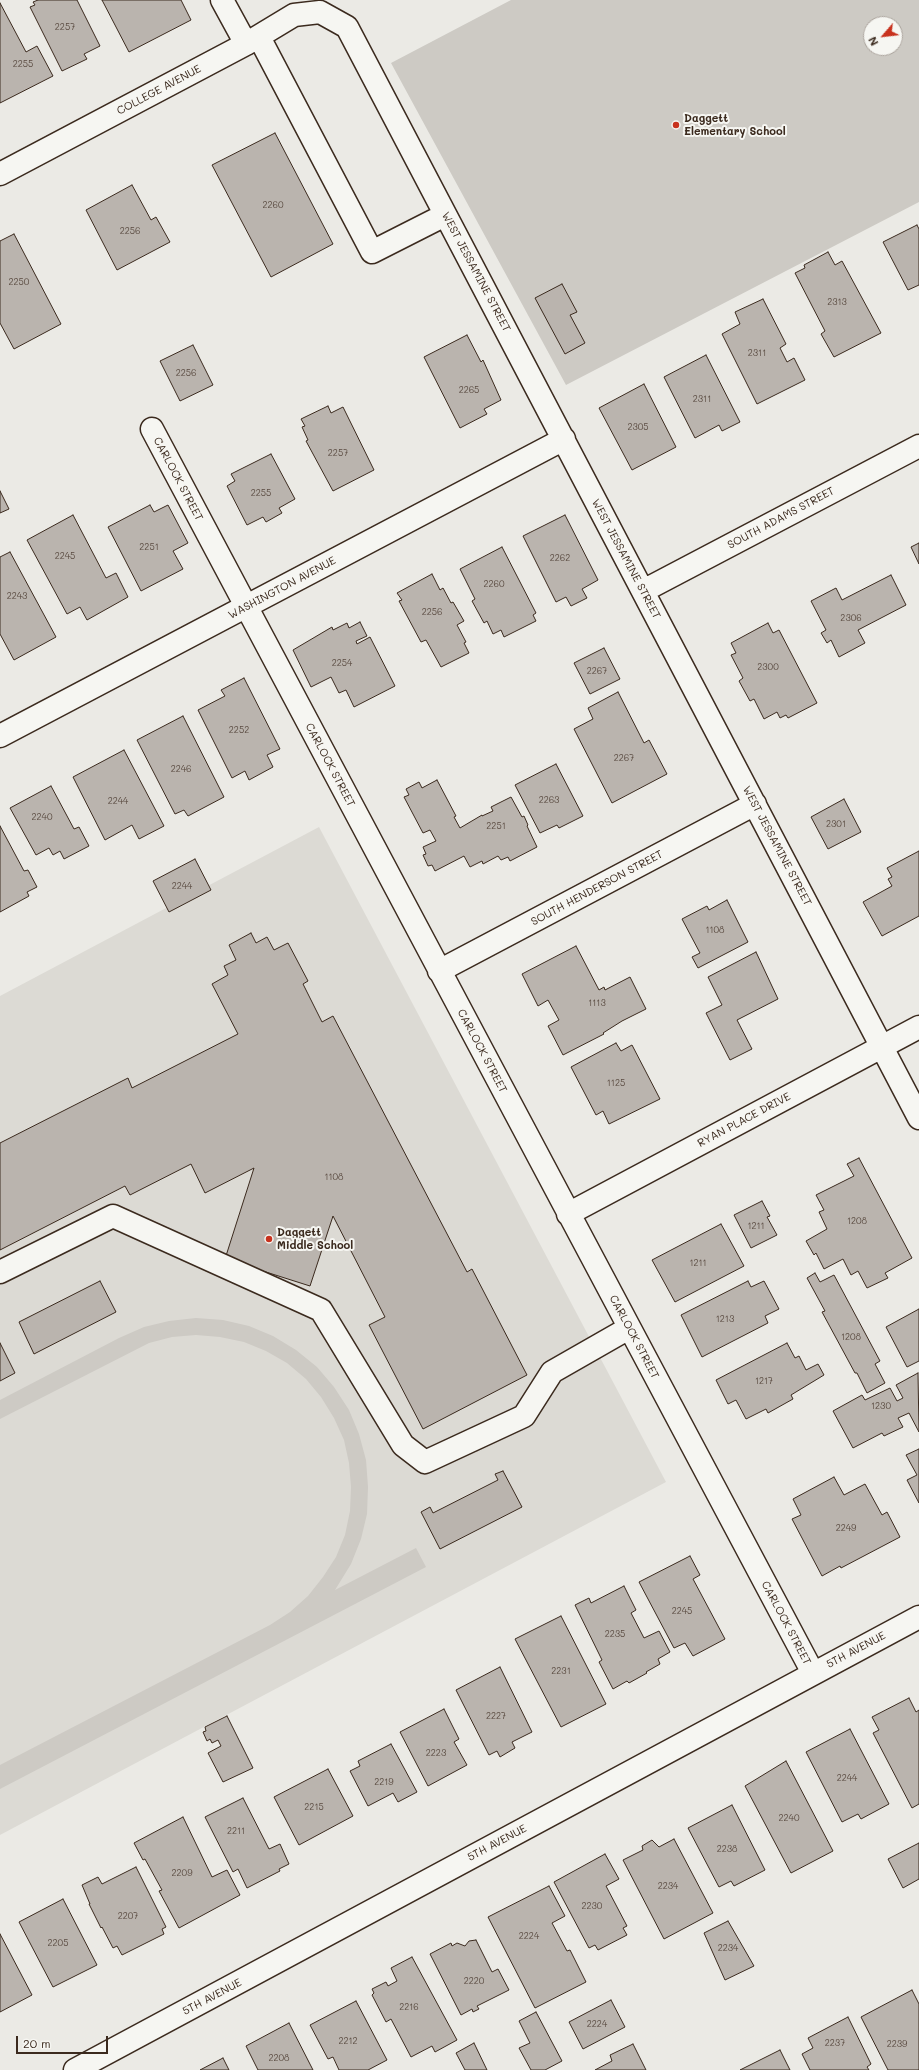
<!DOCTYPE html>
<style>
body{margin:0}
#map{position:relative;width:919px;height:2070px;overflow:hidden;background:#ebeae5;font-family:Mali,sans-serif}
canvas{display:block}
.north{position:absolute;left:863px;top:16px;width:40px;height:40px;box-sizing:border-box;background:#f6f6f2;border:1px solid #aba49d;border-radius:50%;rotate:242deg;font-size:11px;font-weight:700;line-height:16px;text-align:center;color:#3b2a1e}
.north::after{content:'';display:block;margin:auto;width:14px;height:18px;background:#c8321e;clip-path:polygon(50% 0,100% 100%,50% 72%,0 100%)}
.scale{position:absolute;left:16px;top:2036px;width:92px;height:18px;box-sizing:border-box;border:2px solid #3b2a1e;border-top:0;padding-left:5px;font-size:12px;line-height:14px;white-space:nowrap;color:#3b2a1e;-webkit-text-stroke:3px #f6f6f2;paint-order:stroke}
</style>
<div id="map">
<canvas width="919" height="2070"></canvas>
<div class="north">N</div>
<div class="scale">20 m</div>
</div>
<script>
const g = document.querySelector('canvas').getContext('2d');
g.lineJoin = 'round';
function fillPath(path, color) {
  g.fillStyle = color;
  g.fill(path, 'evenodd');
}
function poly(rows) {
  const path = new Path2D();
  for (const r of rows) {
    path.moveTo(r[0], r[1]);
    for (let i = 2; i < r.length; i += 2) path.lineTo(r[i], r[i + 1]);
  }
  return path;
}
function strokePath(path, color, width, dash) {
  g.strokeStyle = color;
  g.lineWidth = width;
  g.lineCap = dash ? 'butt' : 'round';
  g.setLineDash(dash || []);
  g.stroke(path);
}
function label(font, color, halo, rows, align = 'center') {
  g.font = font + ' Mali,sans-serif';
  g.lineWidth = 4;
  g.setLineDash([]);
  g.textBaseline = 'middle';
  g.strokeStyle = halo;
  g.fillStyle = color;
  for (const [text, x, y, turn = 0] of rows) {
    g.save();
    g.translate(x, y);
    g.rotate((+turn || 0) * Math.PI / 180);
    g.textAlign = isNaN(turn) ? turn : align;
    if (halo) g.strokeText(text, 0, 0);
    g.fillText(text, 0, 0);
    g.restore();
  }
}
const built = poly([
 [319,827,666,1482,0,1835,0,996]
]);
const green = poly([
 [511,0,919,0,919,202,566,385,391,63],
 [871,24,895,24,895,48,871,48],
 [196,1318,223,1320,249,1326,273,1336,296,1350,317,1367,334,1387,349,1410,359,1434,366,1460,368,1487,367,1514,361,1539,351,1564,335,1590,416,1548,426,1567,0,1789,0,1765,270,1625,290,1612,308,1596,323,1577,336,1557,345,1535,350,1511,351,1487,349,1463,344,1440,334,1418,321,1397,306,1379,287,1363,266,1351,244,1342,220,1337,196,1335,172,1337,149,1343,0,1419,0,1400,119,1338,144,1327,169,1321]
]);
const building = poly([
 [38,0,77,0,100,46,84,54,87,59,62,71,30,7,35,5,33,2,38,0],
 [102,0,181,0,191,20,129,52,102,0],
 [0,3,26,52,37,46,53,76,0,103,0,3],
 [275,133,333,244,271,277,212,165,275,133],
 [132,185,151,220,156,217,170,242,117,270,86,210,132,185],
 [917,225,919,229,919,285,908,290,883,242,917,225],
 [14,234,61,324,14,349,0,323,0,241,14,234],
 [828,252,835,265,842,261,881,333,834,357,821,334,825,331,795,273,805,268,804,265,828,252],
 [562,284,577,312,570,315,585,343,565,354,535,298,562,284],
 [763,299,786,344,780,348,787,362,794,358,805,380,757,404,722,334,740,324,735,312,763,299],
 [467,335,481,362,483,360,501,400,484,409,487,414,460,428,424,357,467,335],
 [193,345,213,385,180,401,160,361,193,345],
 [706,355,740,422,722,431,719,425,695,438,664,377,706,355],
 [644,384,676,447,632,470,599,408,644,384],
 [328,406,331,413,343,407,374,470,333,491,306,441,308,440,302,427,305,426,301,419,328,406],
 [271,454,295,499,279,508,282,513,266,522,263,517,247,525,227,486,235,481,231,474,271,454],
 [0,491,9,509,0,513,0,491],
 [150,505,154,512,168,505,188,543,173,551,183,569,141,591,108,527,150,505],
 [73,515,106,578,116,573,128,597,87,620,80,607,67,614,27,540,73,515],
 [565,515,598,580,582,589,587,598,571,606,566,597,556,602,523,536,565,515],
 [919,543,919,564,911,547,919,543],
 [502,547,536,613,533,615,536,621,504,637,501,630,493,634,487,621,484,623,472,601,475,599,460,569,502,547],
 [10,552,56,637,14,660,0,634,0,557,10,552],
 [432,574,440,590,443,588,451,603,453,602,464,621,457,625,466,642,464,643,469,653,441,667,426,640,421,642,399,601,402,600,397,593,432,574],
 [891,575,906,605,858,630,865,643,839,657,831,640,827,643,821,633,826,630,811,601,836,588,842,600,891,575],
 [360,622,367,636,356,641,357,644,370,637,395,686,354,707,346,690,339,693,331,677,311,687,293,650,332,627,333,630,347,623,349,628,360,622],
 [768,623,773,633,779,630,817,703,788,718,786,715,780,718,777,712,764,719,754,699,750,701,739,681,743,678,731,655,736,653,731,643,768,623],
 [604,648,620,679,590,694,574,663,604,648],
 [244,678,280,749,267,755,273,767,249,780,245,771,232,778,198,710,225,696,221,690,244,678],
 [618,692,644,743,649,740,667,774,612,803,574,729,593,719,588,708,618,692],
 [183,716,224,797,188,816,184,810,175,814,137,740,183,716],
 [124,750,164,826,139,839,132,825,105,840,73,777,124,750],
 [556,764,583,816,559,828,557,825,540,833,515,785,556,764],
 [437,780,456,816,454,817,460,828,482,815,482,816,493,811,491,807,511,797,522,817,524,816,528,825,527,826,537,847,510,861,508,857,501,860,498,856,483,864,482,861,470,867,464,856,435,871,432,865,428,866,423,855,426,854,423,847,436,841,430,830,423,833,404,797,409,795,406,789,419,782,422,788,437,780],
 [51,786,74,829,79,827,89,846,64,859,60,851,53,855,49,848,36,855,10,808,51,786],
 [844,799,861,832,828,849,811,817,844,799],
 [0,826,24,871,28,870,37,887,27,892,29,896,0,912,0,826],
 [919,851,919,916,882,936,863,902,892,886,888,879,892,877,887,868,919,851],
 [195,859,211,890,169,912,153,881,195,859],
 [727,900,748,942,698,968,692,957,700,953,682,919,707,906,709,910,727,900],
 [251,933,256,943,267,937,274,950,288,943,308,981,303,984,322,1022,333,1016,467,1272,472,1269,527,1375,423,1429,369,1325,385,1317,333,1216,310,1286,225,1259,254,1168,205,1193,191,1164,130,1195,125,1186,0,1250,0,1143,128,1078,132,1088,238,1034,212,984,228,975,224,966,236,960,229,945,251,933],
 [576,946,599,990,604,987,605,990,630,977,646,1009,622,1021,603,1033,604,1034,563,1055,548,1026,559,1020,548,1000,538,1006,522,974,576,946],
 [756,952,778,999,737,1020,752,1049,730,1060,706,1013,722,1005,708,977,756,952],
 [616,1043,621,1051,632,1045,660,1099,609,1124,603,1111,596,1115,571,1067,616,1043],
 [859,1158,912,1258,885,1273,888,1278,867,1288,858,1271,851,1275,843,1259,824,1269,816,1253,814,1255,806,1241,827,1229,819,1212,824,1210,816,1195,854,1176,847,1164,859,1158],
 [762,1201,770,1216,767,1217,777,1235,751,1248,734,1215,762,1201],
 [721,1224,744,1266,675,1302,652,1260,721,1224],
 [815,1273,820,1282,834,1275,880,1361,875,1364,885,1383,867,1393,857,1373,855,1373,822,1312,825,1311,807,1278,815,1273],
 [100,1281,116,1312,34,1354,19,1322,100,1281],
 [748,1281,751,1287,764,1281,779,1309,765,1316,768,1323,702,1357,681,1315,748,1281],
 [919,1309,919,1361,907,1367,886,1327,919,1309],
 [0,1343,15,1373,0,1381,0,1343],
 [787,1343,795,1358,799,1356,806,1370,818,1364,824,1375,791,1395,793,1399,768,1413,766,1409,746,1419,736,1400,728,1404,716,1380,787,1343],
 [918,1373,919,1432,909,1413,898,1418,903,1427,884,1436,882,1433,853,1448,833,1411,862,1395,865,1400,890,1388,897,1401,903,1398,896,1385,918,1373],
 [919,1449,919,1503,907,1480,917,1475,906,1455,919,1449],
 [503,1471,522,1507,440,1549,421,1512,430,1507,433,1513,498,1480,495,1474,503,1471],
 [834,1477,844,1495,865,1484,882,1515,887,1512,900,1537,841,1568,840,1566,822,1576,792,1519,801,1515,793,1499,834,1477],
 [690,1556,700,1575,693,1579,725,1639,693,1656,685,1643,674,1648,639,1582,690,1556],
 [624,1586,636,1610,631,1613,644,1638,659,1631,670,1652,658,1659,660,1664,646,1672,647,1673,629,1683,627,1681,613,1689,599,1662,602,1660,575,1605,589,1598,591,1603,624,1586],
 [561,1616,606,1704,561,1727,515,1639,561,1616],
 [500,1667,532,1732,512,1742,515,1748,500,1757,497,1751,489,1755,456,1690,500,1667],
 [909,1698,916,1712,919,1710,919,1804,912,1808,873,1733,879,1730,872,1717,909,1698],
 [444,1709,459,1739,454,1742,467,1765,428,1786,400,1732,444,1709],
 [227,1716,253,1768,223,1782,208,1753,221,1746,218,1740,212,1743,210,1739,207,1741,203,1732,206,1731,205,1727,227,1716],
 [850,1729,889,1804,861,1819,858,1814,842,1822,806,1752,850,1729],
 [391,1744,417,1792,398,1802,393,1793,368,1806,350,1771,360,1766,358,1761,391,1744],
 [786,1761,833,1851,791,1873,745,1786,786,1761],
 [328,1769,353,1816,299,1845,274,1797,328,1769],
 [243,1798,269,1849,280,1844,289,1864,279,1869,280,1871,247,1888,238,1869,233,1872,205,1817,243,1798],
 [732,1805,765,1870,734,1886,731,1881,719,1887,688,1828,732,1805],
 [183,1817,212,1877,227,1870,240,1895,179,1928,159,1891,162,1890,145,1859,143,1860,134,1843,183,1817],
 [674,1839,713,1913,664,1939,623,1860,643,1850,642,1846,652,1840,659,1847,674,1839],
 [919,1843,919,1879,903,1888,888,1859,919,1843],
 [605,1854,619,1879,606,1886,627,1926,623,1928,627,1935,598,1950,595,1945,589,1948,554,1882,605,1854],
 [136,1867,166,1927,162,1929,164,1934,122,1955,117,1946,113,1948,102,1927,101,1928,89,1904,90,1904,82,1885,98,1877,102,1884,136,1867],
 [549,1886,565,1916,552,1923,567,1951,570,1950,586,1982,535,2008,488,1917,549,1886],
 [63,1899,97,1965,53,1987,19,1922,63,1899],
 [728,1921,754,1966,725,1980,704,1933,728,1921],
 [0,1934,32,1995,0,2012,0,1934],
 [476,1940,492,1972,498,1969,509,1990,477,2006,479,2009,473,2012,472,2009,461,2015,430,1954,451,1943,452,1946,457,1943,465,1946,469,1941,476,1940],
 [412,1957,457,2040,435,2052,432,2046,411,2057,391,2019,386,2022,372,1995,374,1993,372,1989,386,1982,388,1986,397,1981,391,1968,412,1957],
 [912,1990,919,2004,919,2070,888,2070,861,2017,912,1990],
 [611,2000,625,2027,583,2049,569,2022,611,2000],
 [356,2001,387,2060,368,2070,339,2070,333,2057,328,2059,310,2025,356,2001],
 [536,2012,562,2061,545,2070,531,2070,519,2048,530,2043,519,2021,536,2012],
 [848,2017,871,2064,867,2067,869,2070,810,2070,802,2054,813,2048,808,2038,848,2017],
 [289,2023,313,2070,258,2070,246,2046,289,2023],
 [474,2043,487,2070,465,2070,456,2053,474,2043],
 [633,2044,646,2070,595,2070,612,2061,610,2055,633,2044],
 [780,2050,790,2070,740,2070,780,2050],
 [223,2058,229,2070,200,2070,223,2058]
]);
const minor = poly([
 [222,0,246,44],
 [259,37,372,252,445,215],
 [0,174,246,44,294,15,320,12,347,27,919,1118],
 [152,429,813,1673],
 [643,591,919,446],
 [0,736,564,439],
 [439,971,755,804],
 [568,1214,919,1027],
 [0,1272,113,1216,321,1310,403,1445,425,1462,524,1416,552,1372,629,1328],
 [75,2070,919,1617]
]);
const markers = [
 [676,125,4,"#c8321e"],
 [269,1239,4,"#c8321e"]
];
const numberNames = [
 ["2257",65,27],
 ["2255",23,64],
 ["2260",273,205],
 ["2256",130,231],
 ["2250",19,282],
 ["2313",837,302],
 ["2311",757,353],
 ["2256",186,373],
 ["2265",469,390],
 ["2311",702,399],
 ["2305",638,427],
 ["2257",338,453],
 ["2255",261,493],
 ["2251",149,547],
 ["2245",65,556],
 ["2262",560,558],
 ["2260",494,584],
 ["2243",17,596],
 ["2256",432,612],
 ["2306",851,618],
 ["2254",342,663],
 ["2300",768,667],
 ["2267",597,671],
 ["2252",239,730],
 ["2267",624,758],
 ["2246",181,769],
 ["2263",549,800],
 ["2244",118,801],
 ["2240",42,817],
 ["2301",836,824],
 ["2251",496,826],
 ["2244",182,886],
 ["1108",715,930],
 ["1113",597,1003],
 ["1125",616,1083],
 ["1108",334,1177],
 ["1208",857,1221],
 ["1211",756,1226],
 ["1211",698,1263],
 ["1213",725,1319],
 ["1208",851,1337],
 ["1217",764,1381],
 ["1230",881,1406],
 ["2249",846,1528],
 ["2245",682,1611],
 ["2235",615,1634],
 ["2231",561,1671],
 ["2227",496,1716],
 ["2223",436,1753],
 ["2244",847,1778],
 ["2219",384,1782],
 ["2215",314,1807],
 ["2240",789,1818],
 ["2211",236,1831],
 ["2238",727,1849],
 ["2209",182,1873],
 ["2234",668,1886],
 ["2230",592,1906],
 ["2207",128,1916],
 ["2224",529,1936],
 ["2205",58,1943],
 ["2234",728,1948],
 ["2220",474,1981],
 ["2216",409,2007],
 ["2224",597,2024],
 ["2212",348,2041],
 ["2237",835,2043],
 ["2239",897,2044],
 ["2208",279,2058]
];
const streetNames = [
 ["COLLEGE AVENUE",159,90,-28],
 ["WEST JESSAMINE STREET",476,272,62],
 ["CARLOCK STREET",178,479,62],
 ["SOUTH ADAMS STREET",781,518,-28],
 ["WEST JESSAMINE STREET",626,559,62],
 ["WASHINGTON AVENUE",282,588,-28],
 ["CARLOCK STREET",330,765,62],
 ["WEST JESSAMINE STREET",777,846,62],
 ["SOUTH HENDERSON STREET",597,888,-28],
 ["CARLOCK STREET",482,1051,62],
 ["RYAN PLACE DRIVE",744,1120,-28],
 ["CARLOCK STREET",634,1337,62],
 ["CARLOCK STREET",786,1623,62],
 ["5TH AVENUE",856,1650,-28],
 ["5TH AVENUE",497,1843,-28],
 ["5TH AVENUE",212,1997,-28]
];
const poiNames = [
 ["Daggett",684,119],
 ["Elementary School",684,132],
 ["Daggett",277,1233],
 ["Middle School",277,1246]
];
fillPath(built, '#dcdad4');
fillPath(green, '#cdcac4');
fillPath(building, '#bab4ae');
strokePath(building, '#3b2a1e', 1);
strokePath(minor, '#3b2a1e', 25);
strokePath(minor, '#f6f6f2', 22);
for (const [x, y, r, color] of markers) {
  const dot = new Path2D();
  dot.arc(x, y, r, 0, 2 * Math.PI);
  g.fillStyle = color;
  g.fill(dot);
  strokePath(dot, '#f6f6f2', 1.5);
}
label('9px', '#5b4c42', null, numberNames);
label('11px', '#3b2a1e', '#f6f6f2', streetNames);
label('bold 11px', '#3b2a1e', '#f6f6f2', poiNames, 'left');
</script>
